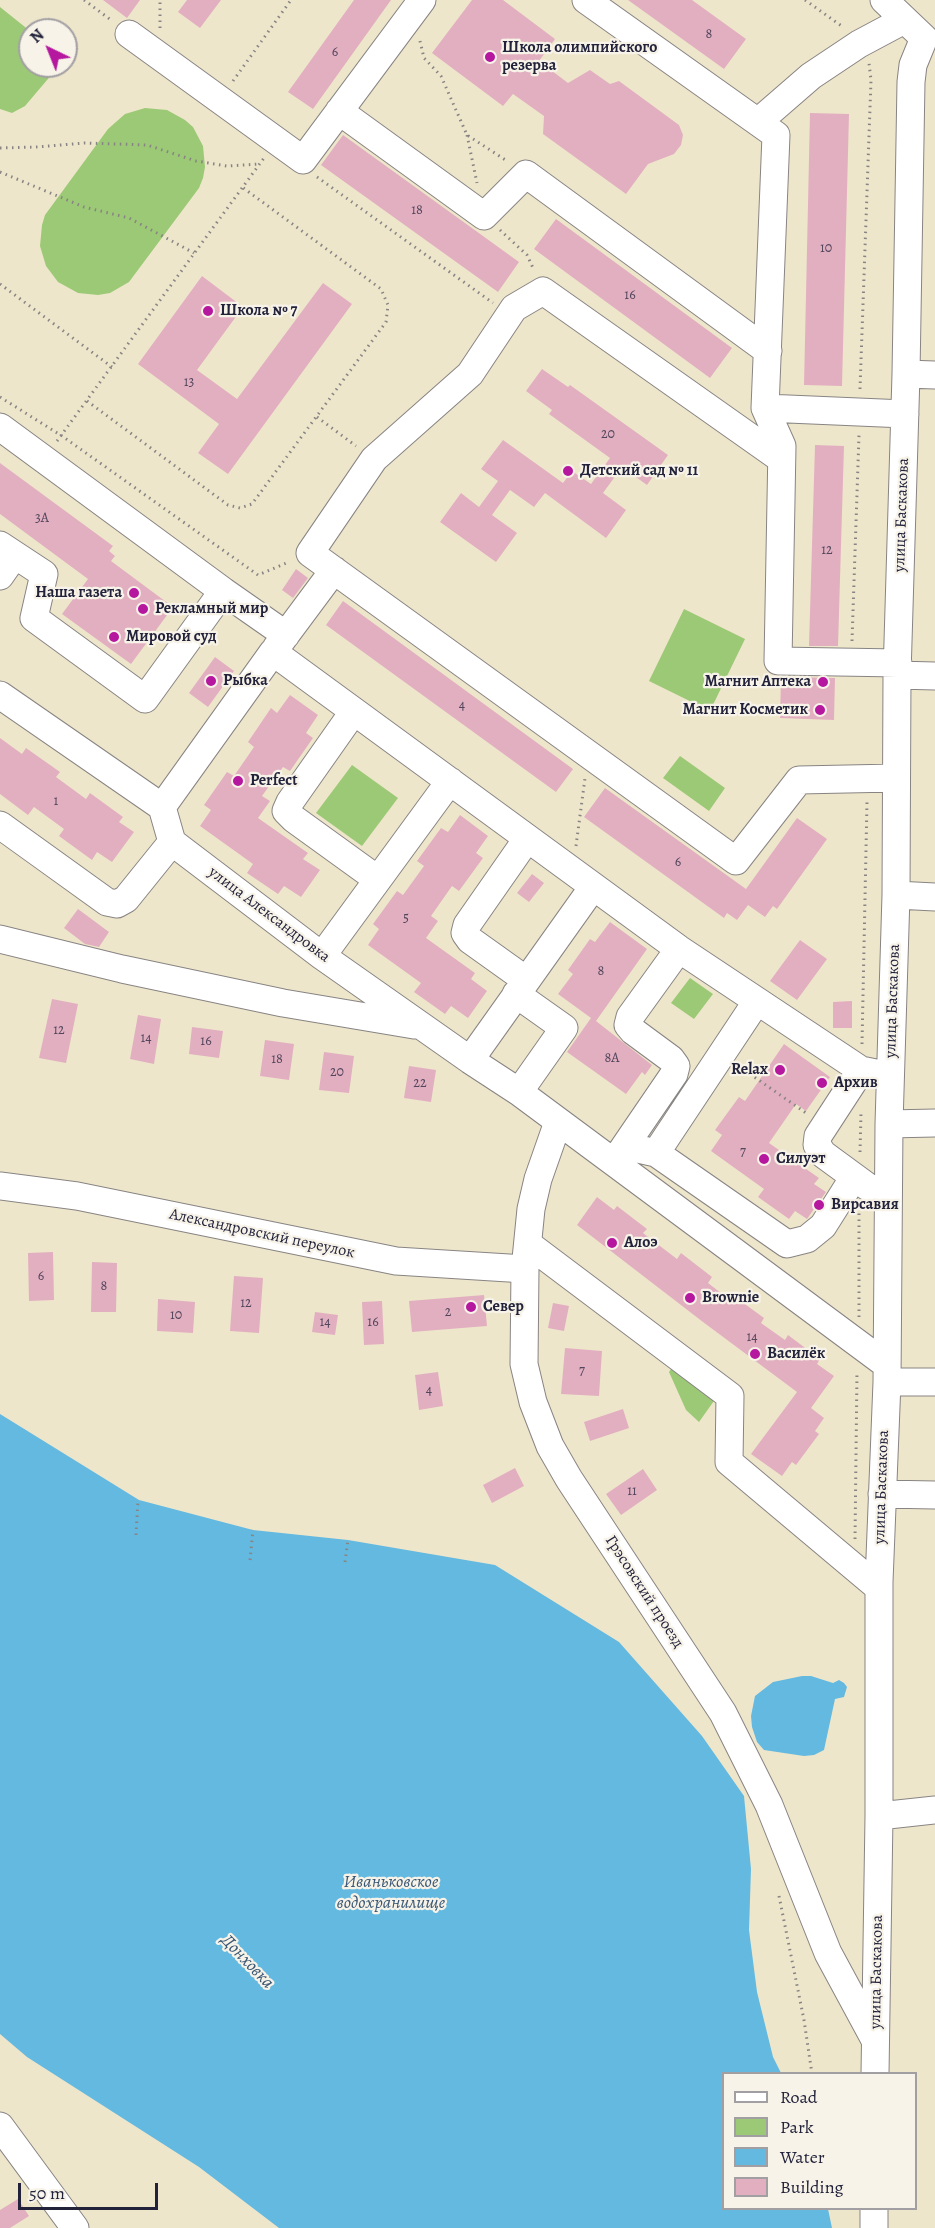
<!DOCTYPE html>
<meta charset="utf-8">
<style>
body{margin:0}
#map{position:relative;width:935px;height:2228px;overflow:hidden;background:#eee6cb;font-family:Alegreya,serif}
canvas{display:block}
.legend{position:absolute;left:722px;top:2072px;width:195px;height:138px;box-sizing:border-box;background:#f7f3e8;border:2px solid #a29fa3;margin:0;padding:8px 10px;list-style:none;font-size:18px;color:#22223b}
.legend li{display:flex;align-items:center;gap:12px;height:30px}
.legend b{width:30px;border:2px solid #a29fa3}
.north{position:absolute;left:18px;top:18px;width:60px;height:60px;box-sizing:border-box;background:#f7f3e8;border:2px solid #a29fa3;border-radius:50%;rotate:317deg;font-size:16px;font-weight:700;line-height:24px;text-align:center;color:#22223b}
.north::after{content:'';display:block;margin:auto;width:21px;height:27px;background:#b5179e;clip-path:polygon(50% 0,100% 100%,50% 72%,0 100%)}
.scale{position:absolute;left:18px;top:2183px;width:140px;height:27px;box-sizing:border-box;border:3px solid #22223b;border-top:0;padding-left:8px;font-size:18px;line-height:21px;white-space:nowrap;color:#22223b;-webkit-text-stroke:4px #f7f3e8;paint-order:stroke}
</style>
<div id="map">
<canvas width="935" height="2228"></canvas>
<ul class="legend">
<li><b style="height:8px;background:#fff"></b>Road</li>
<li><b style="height:16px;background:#9cc976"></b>Park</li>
<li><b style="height:16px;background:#64b9e0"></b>Water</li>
<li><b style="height:16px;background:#e2afc0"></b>Building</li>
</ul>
<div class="north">N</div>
<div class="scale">50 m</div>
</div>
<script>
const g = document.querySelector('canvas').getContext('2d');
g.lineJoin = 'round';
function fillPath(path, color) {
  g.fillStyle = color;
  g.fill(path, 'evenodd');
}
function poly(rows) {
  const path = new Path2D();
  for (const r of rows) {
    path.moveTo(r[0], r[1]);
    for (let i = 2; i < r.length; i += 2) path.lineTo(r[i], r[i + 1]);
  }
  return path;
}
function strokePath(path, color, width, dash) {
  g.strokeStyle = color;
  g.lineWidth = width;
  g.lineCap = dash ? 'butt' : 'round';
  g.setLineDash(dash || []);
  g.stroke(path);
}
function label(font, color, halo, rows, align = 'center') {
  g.font = font + ' Alegreya,serif';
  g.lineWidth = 4.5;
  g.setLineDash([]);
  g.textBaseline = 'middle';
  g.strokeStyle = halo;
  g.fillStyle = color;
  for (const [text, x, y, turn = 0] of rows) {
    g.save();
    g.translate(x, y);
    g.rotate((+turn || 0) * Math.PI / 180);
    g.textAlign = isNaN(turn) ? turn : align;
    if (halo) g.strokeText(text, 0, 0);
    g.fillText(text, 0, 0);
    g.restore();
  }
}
const green = poly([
 [0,7,30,31,30,66,56,66,53,73,25,106,12,113,0,109],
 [145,108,167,110,185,120,193,127,203,146,205,167,203,178,199,188,129,282,110,293,98,295,78,293,58,282,46,266,40,246,42,225,45,215,108,129,125,114],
 [684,609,745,639,710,711,649,681],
 [680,756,725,788,709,811,663,778],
 [352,765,398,798,362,846,316,813],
 [690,978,713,994,694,1019,671,1003],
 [678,1359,721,1391,699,1422,686,1410,669,1372]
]);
const water = poly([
 [0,1414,139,1500,253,1530,348,1540,495,1565,619,1642,702,1736,744,1796,751,1869,749,1930,757,1992,773,2057,781,2073,724,2074,724,2208,828,2209,832,2228,279,2228,199,2167,27,2057,0,2034],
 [802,1676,811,1676,833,1683,839,1680,844,1683,847,1687,844,1697,835,1699,824,1750,814,1755,804,1756,764,1750,757,1742,752,1727,751,1716,755,1696,773,1682]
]);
const building = poly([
 [103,0,140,0,127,18],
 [187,0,221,0,200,28,178,12],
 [354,0,391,0,313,109,288,92],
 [472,0,503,0,555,39,539,61,568,83,590,70,610,84,619,81,679,125,683,135,681,145,674,154,648,164,626,194,543,134,544,116,513,94,503,106,432,53],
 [628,0,692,0,746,39,724,69],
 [810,113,849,114,842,386,804,385],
 [343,135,519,262,498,292,321,165],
 [556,219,732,348,710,378,534,249],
 [202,276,243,307,197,370,237,399,323,283,352,304,228,474,198,453,219,424,138,364],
 [542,369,568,387,570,385,668,455,647,485,622,467,603,493,626,510,606,538,545,493,534,507,510,490,492,515,517,533,496,562,440,522,461,493,479,507,498,481,481,469,503,440,563,483,572,471,591,484,610,458,549,414,552,410,526,391],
 [815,445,844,446,838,646,809,646],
 [0,463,113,546,109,551,115,556,111,561,173,607,131,664,62,614,88,579,0,514],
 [296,569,308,578,293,598,282,590],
 [343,601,573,769,556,792,326,625],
 [215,657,234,671,208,707,189,693],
 [781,677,835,678,834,720,780,718],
 [290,695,318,715,306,733,313,738,290,771,283,767,262,796,270,801,258,818,308,853,303,859,320,870,301,897,284,886,278,894,247,873,253,864,200,826,211,810,204,805,227,772,234,776,254,747,248,742,271,708,277,713],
 [0,738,22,754,26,748,60,772,56,777,86,799,90,793,123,817,119,822,134,832,112,862,97,852,92,860,59,836,64,829,34,807,28,815,0,794],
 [605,788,746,889,797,818,827,839,777,909,773,906,765,917,748,905,737,920,727,913,724,918,584,817],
 [460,815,488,836,476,853,483,858,459,891,452,886,431,916,438,921,426,938,475,973,471,979,487,991,468,1018,451,1006,445,1014,414,992,421,983,368,945,379,929,373,924,397,891,403,895,424,866,417,861,441,828,448,832],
 [532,874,544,883,529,902,517,893],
 [78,909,109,932,99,947,85,944,64,928],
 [610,922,647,949,596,1021,652,1065,645,1075,642,1072,626,1094,567,1052,591,1018,558,994,573,974,568,970,590,939,595,942],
 [800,940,827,959,797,1000,770,981],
 [52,999,78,1004,66,1063,39,1058],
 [852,1001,852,1028,833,1028,833,1002],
 [138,1015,161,1019,154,1064,130,1059],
 [192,1027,223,1031,219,1058,189,1054],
 [265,1040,294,1044,289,1080,260,1076],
 [784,1044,830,1077,806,1111,796,1104,769,1143,819,1178,814,1184,826,1192,807,1219,795,1211,789,1219,758,1197,764,1189,711,1151,722,1135,715,1130,739,1097,745,1101],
 [324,1052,354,1056,349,1093,319,1090],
 [409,1066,436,1070,431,1102,404,1098],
 [597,1197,614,1210,617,1206,647,1229,643,1233,677,1259,681,1253,712,1277,708,1283,735,1304,738,1299,764,1318,761,1323,785,1340,788,1335,820,1359,817,1364,834,1376,811,1408,824,1418,815,1431,819,1434,796,1465,792,1462,782,1476,751,1454,797,1392,703,1322,577,1225],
 [53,1252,54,1300,29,1301,28,1253],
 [92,1262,117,1263,116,1312,91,1312],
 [234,1276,263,1278,259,1333,230,1331],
 [484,1295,487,1326,412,1332,409,1301],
 [158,1299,195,1302,193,1333,157,1331],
 [382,1301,384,1344,364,1345,362,1302],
 [553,1303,569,1306,564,1331,548,1328],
 [315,1312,338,1315,335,1335,312,1332],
 [565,1348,602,1351,599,1396,561,1394],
 [438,1372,443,1406,419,1410,415,1375],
 [623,1409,629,1428,590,1441,584,1422],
 [515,1468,524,1486,492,1503,483,1485],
 [643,1469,657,1490,621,1515,606,1494],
 [18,2199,29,2216,10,2228,0,2228,0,2210]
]);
const path = poly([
 [84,0,111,20],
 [805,0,843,27],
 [160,28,160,0],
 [420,41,424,58,441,76,467,135,507,161],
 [233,81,291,0],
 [467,135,477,183],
 [0,148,36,147,85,143,147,145,196,161,227,166,259,164],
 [0,172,84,207,129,218,194,253],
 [317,177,493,303],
 [500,230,527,255,534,270],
 [0,284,112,367],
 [860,389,871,80,869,63],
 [0,397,62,436,258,575,289,562],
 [87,401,228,505,240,508,252,504,386,322,388,305,381,289,242,187],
 [317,417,356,446],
 [57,441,264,158],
 [852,641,859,435],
 [576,846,585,778],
 [862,1044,867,801],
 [740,1067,806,1113],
 [860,1152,861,1113],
 [859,1317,859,1212],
 [136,1535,138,1500],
 [855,1539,857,1371],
 [250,1560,253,1530],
 [345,1562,348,1540],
 [779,1896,804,2020,812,2074]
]);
const minor = poly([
 [586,0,776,135,765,408,782,446,778,661,898,663],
 [129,34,303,160,422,0],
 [339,111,484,216,526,174,768,351],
 [758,122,811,76,859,44,904,20],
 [906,374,935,375],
 [765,408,905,414],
 [0,427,223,591],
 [781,459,543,291,514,308,470,374,374,459,310,553,736,861,799,780,895,778],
 [0,545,44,574,34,618,145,699,223,591,286,635],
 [0,576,14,556],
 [276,648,334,570],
 [897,675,935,676],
 [0,695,162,807,172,842,322,956,470,1060,519,1092,887,1365],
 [354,711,290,802,286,811,294,819,377,879],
 [162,807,273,652,679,949,861,1070,890,1076],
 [0,825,107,902,117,904,126,899,172,842],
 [896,895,935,897],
 [0,939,122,969,283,1003,414,1025],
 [322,956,450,781],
 [526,980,470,940,465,933,467,925,527,839],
 [516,994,564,1028,519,1092],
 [470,1060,593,887],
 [861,1070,818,1136,817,1145,823,1154,868,1187],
 [558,1122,538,1179,531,1209,525,1269,524,1364,533,1402,550,1446,569,1479,723,1713,769,1805,828,1953,875,2040],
 [889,1124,935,1123],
 [625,1146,656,1153,787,1244,807,1239,823,1226,854,1177],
 [656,1153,757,1001],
 [616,1159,674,1074,676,1066,671,1059,633,1031,628,1025,630,1017,679,949],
 [0,1186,77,1196,396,1261,525,1269],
 [528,1244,730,1396,729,1462,879,1588],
 [887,1382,935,1382],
 [882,1494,935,1495],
 [879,1816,935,1810],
 [875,2074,879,1816,879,1582,887,1382,889,1124,896,895,897,675,906,374,911,82,913,65,924,38,884,0],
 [0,2126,75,2228],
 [874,2228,874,2208]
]);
const markers = [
 [490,57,6,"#b5179e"],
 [208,311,6,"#b5179e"],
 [568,471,6,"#b5179e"],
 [134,593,6,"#b5179e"],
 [143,609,6,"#b5179e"],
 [114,637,6,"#b5179e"],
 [211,681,6,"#b5179e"],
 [823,682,6,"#b5179e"],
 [820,710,6,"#b5179e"],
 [238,781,6,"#b5179e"],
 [780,1070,6,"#b5179e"],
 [822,1083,6,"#b5179e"],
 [764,1159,6,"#b5179e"],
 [819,1205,6,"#b5179e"],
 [612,1243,6,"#b5179e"],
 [690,1298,6,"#b5179e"],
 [471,1307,6,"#b5179e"],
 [755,1354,6,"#b5179e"]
];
const numberNames = [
 ["8",709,35],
 ["6",335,53],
 ["18",417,211],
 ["10",826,249],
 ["16",630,296],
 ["13",189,383],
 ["20",608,435],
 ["3А",42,519],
 ["12",827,551],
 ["4",462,706],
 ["1",56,802],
 ["6",678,863],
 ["5",406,919],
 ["8",601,972],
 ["12",59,1031],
 ["14",146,1039],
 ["16",206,1042],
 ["8А",612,1059],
 ["18",277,1060],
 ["20",337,1073],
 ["22",420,1084],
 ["7",743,1153],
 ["6",41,1277],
 ["8",104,1287],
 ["12",246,1304],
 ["2",448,1313],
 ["10",176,1316],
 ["14",325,1323],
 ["16",373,1323],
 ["14",752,1338],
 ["7",582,1372],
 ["4",429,1391],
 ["11",632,1492]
];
const poiNames = [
 ["Школа олимпийского",502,48],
 ["резерва",502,66],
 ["Школа № 7",220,311],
 ["Детский сад № 11",580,471],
 ["Наша газета",122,593,"right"],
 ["Рекламный мир",155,609],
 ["Мировой суд",126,637],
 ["Рыбка",223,681],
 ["Магнит Аптека",811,682,"right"],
 ["Магнит Косметик",808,710,"right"],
 ["Perfect",250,781],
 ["Relax",768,1070,"right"],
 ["Архив",834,1083],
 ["Силуэт",776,1159],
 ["Вирсавия",831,1205],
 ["Алоэ",624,1243],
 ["Brownie",702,1298],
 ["Север",483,1307],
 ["Василёк",767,1354]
];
const streetNames = [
 ["улица Баскакова",902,515,-88],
 ["улица Александровка",269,915,37],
 ["улица Баскакова",893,1001,-88],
 ["Александровский переулок",262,1234,12],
 ["улица Баскакова",882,1487,-88],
 ["Грэсовский проезд",644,1592,57],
 ["улица Баскакова",877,1972,-89]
];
const waterNames = [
 ["Иваньковское",391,1883],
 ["водохранилище",391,1904],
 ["Донховка",247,1962,46]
];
fillPath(green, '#9cc976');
fillPath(water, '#64b9e0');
fillPath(building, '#e2afc0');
strokePath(minor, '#888483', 29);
strokePath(path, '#888483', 3, [1.5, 4.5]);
strokePath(minor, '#fff', 27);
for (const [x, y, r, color] of markers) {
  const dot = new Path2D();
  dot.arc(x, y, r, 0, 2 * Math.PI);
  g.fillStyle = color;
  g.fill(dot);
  strokePath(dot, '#f7f3e8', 2);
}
label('14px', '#52455c', null, numberNames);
label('bold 16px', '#22223b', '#f7f3e8', poiNames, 'left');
label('16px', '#22223b', '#f7f3e8', streetNames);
label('italic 18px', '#395775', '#f7f3e8', waterNames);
</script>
